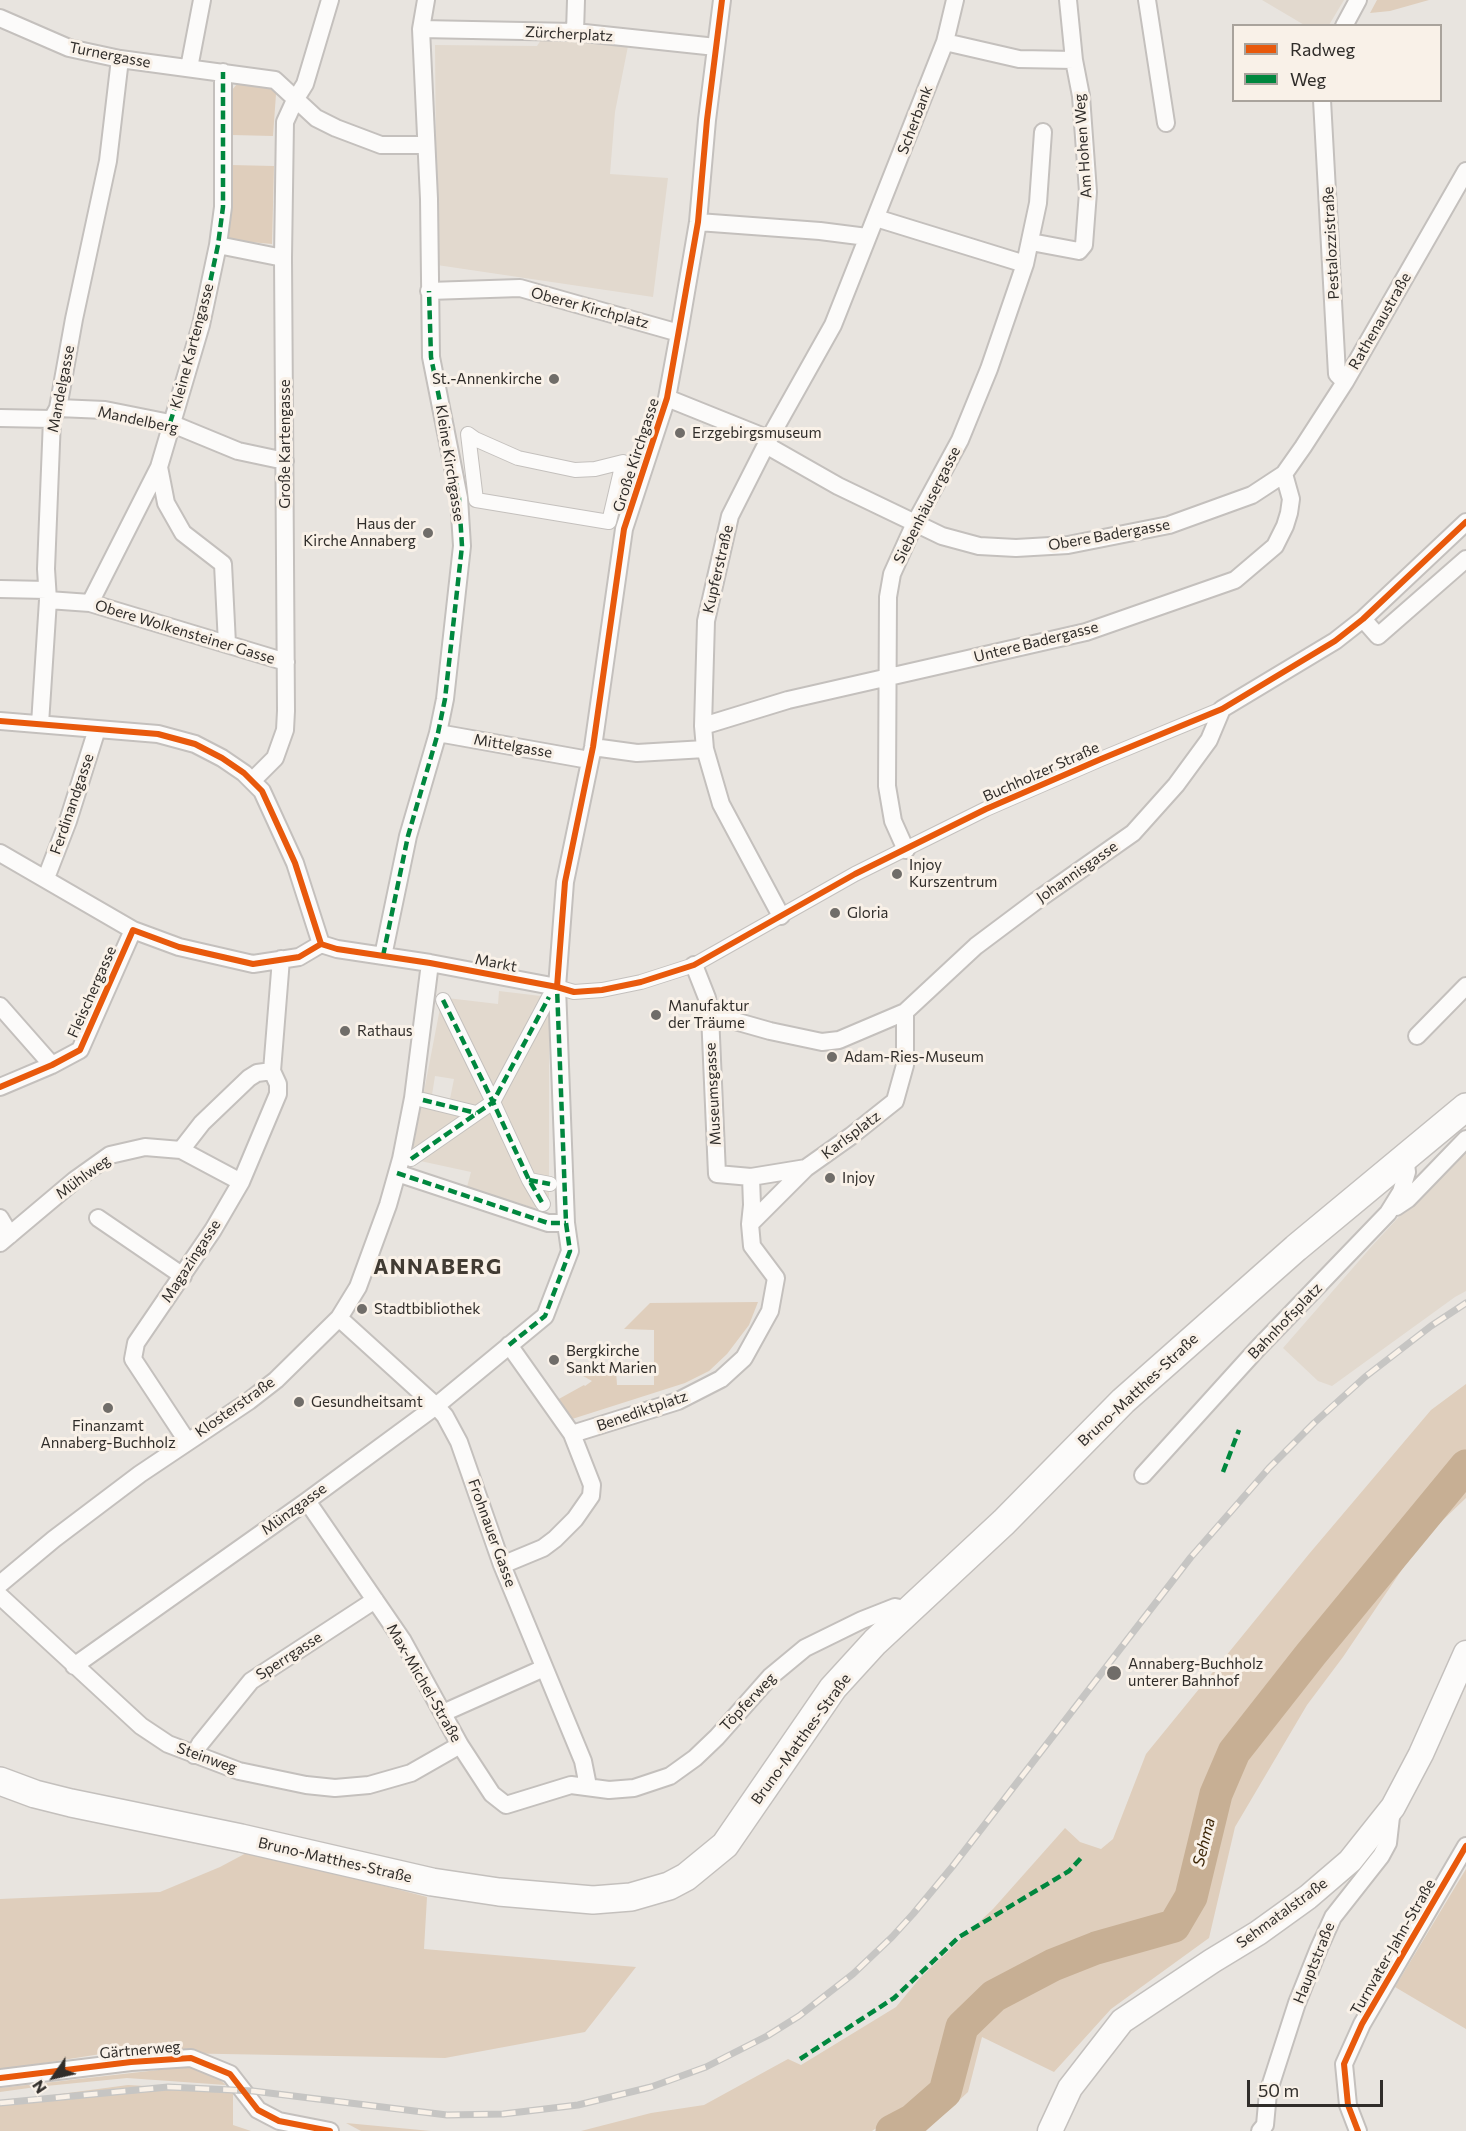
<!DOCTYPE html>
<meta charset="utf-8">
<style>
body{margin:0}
#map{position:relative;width:1466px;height:2131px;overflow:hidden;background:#e8e4df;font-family:Commissioner,sans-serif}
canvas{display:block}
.legend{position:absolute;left:1232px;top:24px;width:210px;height:78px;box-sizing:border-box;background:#f9f1e8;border:2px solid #a9a39c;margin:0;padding:8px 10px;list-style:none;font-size:18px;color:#302d2a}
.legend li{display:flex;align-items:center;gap:12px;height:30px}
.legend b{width:30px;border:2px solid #a9a39c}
.north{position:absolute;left:24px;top:2047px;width:60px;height:60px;-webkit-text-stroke:4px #f9f1e8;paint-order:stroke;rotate:236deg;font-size:16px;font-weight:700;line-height:24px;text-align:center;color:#302d2a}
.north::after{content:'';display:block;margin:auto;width:21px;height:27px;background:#302d2a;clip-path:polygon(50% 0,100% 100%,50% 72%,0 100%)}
.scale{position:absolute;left:1247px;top:2080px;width:136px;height:27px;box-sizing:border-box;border:3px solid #302d2a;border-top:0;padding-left:8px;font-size:18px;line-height:21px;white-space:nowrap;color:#302d2a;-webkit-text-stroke:4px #f9f1e8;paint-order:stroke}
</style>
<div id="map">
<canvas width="1466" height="2131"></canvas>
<ul class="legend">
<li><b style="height:8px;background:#e8590c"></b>Radweg</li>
<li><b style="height:8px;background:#00873e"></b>Weg</li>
</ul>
<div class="north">N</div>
<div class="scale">50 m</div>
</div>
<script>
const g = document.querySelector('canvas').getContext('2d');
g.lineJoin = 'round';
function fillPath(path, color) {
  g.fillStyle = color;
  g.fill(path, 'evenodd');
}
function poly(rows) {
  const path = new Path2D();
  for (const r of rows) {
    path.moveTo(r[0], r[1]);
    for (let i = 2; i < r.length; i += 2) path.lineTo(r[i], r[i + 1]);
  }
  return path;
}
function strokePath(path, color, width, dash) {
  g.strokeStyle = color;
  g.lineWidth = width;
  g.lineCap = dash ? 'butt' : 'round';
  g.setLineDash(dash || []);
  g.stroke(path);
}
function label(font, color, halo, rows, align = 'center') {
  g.font = font + ' Commissioner,sans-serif';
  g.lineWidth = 6;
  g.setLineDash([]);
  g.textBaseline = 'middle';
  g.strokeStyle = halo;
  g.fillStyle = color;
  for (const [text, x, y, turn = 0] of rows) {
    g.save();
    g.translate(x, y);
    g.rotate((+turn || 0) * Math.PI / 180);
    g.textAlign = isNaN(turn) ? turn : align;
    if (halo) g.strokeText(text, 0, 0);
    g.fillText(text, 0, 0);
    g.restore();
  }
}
const built = poly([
 [1262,0,1344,0,1329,25,1306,26],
 [541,40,628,46,615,112,610,174,668,178,653,297,437,265,435,45,537,46],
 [499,991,549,997,549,1197,543,1204,534,1208,467,1187,471,1172,411,1159,441,1003,447,998,498,1004],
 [435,1076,454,1079,450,1099,432,1095],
 [1466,1144,1466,1291,1455,1297,1332,1386,1318,1381,1283,1348,1372,1246]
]);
const green = poly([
 [1377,0,1429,0,1390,11,1370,13],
 [237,84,271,87,276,94,273,136,232,135,232,90],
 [231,165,274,166,272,244,228,240],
 [758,1302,749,1325,727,1354,709,1371,685,1383,569,1420,557,1400,584,1385,585,1386,592,1381,583,1376,616,1370,617,1385,654,1385,654,1330,624,1329,650,1303],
 [1466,1384,1466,1498,1422,1540,1343,1657,1307,1705,1235,1827,1209,1938,1111,2009,1054,2072,982,2037,968,2092,926,2131,909,2131,890,2119,872,2131,581,2131,651,2113,704,2105,788,2059,801,2065,896,2007,920,1978,993,1909,1065,1828,1080,1842,1101,1849,1113,1839,1146,1754,1309,1554,1431,1410],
 [250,1851,427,1897,424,1949,636,1967,585,2032,445,2058,113,2052,0,2070,0,1899,160,1892,220,1867],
 [1466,1869,1466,2029,1395,1987],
 [202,2065,226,2085,127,2078,36,2087,0,2092,0,2088],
 [128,2085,233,2091,233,2125,251,2131,0,2131,0,2102],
 [346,2123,431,2131,361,2131]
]);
const river = poly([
 [892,2131,913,2120,945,2092,962,2027,994,1996,1053,1965,1096,1948,1174,1926,1191,1897,1216,1794,1234,1752,1311,1654,1466,1466]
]);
const pedestrian = poly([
 [468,434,475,439,518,458,575,470,595,469,623,462,609,522,476,500,468,434],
 [557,987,574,992,602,990,641,982,694,965,855,874,986,809,1101,759,1222,709],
 [443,1000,493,1102,529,1180,543,1204],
 [423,1100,476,1113],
 [411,1159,493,1102,549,997],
 [529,1180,550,1184]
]);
const minor = poly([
 [1147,0,1166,123],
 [0,18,69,48,120,59,275,80,316,118,336,128,381,145,426,145],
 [1344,26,1358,0],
 [421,29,575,32,716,47],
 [575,32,576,0],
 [945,42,1019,59,1074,60],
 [189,68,202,0],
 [1322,100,1337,374,1345,382],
 [876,218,1025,264],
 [698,222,820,231,867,237],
 [1031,242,1079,251,1084,245,1088,192,1081,96,1074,60,1068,0],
 [218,245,283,258],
 [429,291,520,288,679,333],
 [667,398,769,439],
 [58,408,105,410,170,423,238,451,285,461],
 [0,418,52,419],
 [766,445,838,486,915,523,942,536,979,546,1016,548,1068,545,1169,525,1252,495,1284,474,1303,447,1345,382,1466,171],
 [159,467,166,503,183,533,223,564,227,644],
 [0,589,47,590],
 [48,600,90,603,286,662],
 [90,603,159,467,201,325,218,245,223,207,223,72],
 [1363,619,1378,636,1466,559],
 [0,721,158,734,195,744,222,758,244,773,262,791,295,863,321,944],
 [40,724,48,600,46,569,52,419,58,408,74,319,108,161,120,59],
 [703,726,788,700,1086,632,1235,580,1275,546,1285,526,1289,513,1291,499,1284,474],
 [438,733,589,760],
 [593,747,637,753,705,749],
 [253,780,275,758,285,730,286,711,283,258,285,122,295,100,305,84,330,0],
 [906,850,893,821,887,786,888,597,892,574,915,523,960,440,989,369,1025,264,1038,203,1043,132],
 [0,853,133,930,179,947,253,964,299,957,321,944],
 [46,878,68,821,97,729],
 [781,916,721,804,705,749,703,726,706,621,730,516,769,439,833,325,945,42,955,0],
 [321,944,337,949,430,963,557,987],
 [383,956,408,836,438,733,445,699,462,546,459,498,431,357,429,199,421,29,426,0],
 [694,965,707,998,710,1014,770,1031,822,1042,839,1040,905,1012,976,946,1036,901,1133,833,1176,785,1209,740,1222,709,1335,641,1363,619,1466,522],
 [0,1006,52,1065],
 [710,1014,717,1174,751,1177,806,1168],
 [1417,1036,1466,986],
 [0,1087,52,1065,80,1050,133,930],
 [181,1150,202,1123,249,1078,257,1073,272,1071],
 [397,1173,548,1223,566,1223],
 [1396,1207,1408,1199,1466,1139],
 [0,1218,10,1235],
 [98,1218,183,1276],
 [750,1224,806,1168,851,1136,895,1101,905,1065,905,1012],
 [0,1243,75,1180,110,1155,145,1147,181,1150,241,1182],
 [339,1318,436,1406,445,1416,459,1442,502,1565,583,1761,588,1786],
 [572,1434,678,1401,721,1379,744,1358,770,1311,776,1278,752,1246,750,1224,752,1205,751,1177],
 [187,1441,133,1359,136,1343,213,1230,241,1182,278,1094,278,1084,272,1071,281,959],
 [1143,1475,1258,1348,1388,1213,1401,1192,1407,1172,1405,1157],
 [307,1501,403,1641,460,1745,492,1794,506,1805,571,1785,609,1790,634,1788,670,1776,695,1758,717,1737,770,1677,805,1648,862,1620,895,1607,909,1610],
 [502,1565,543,1548,555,1539,575,1519,591,1496,592,1485,572,1434,509,1345],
 [0,1584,54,1539,140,1474,249,1401,276,1380,339,1318,358,1287,388,1205,401,1159,413,1098,430,963],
 [0,1596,141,1726,168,1744,239,1771,306,1785,335,1788,369,1785,411,1773,460,1745],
 [74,1666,307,1501,436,1406,545,1316,570,1251,566,1223,557,987,565,882,593,747,624,529,667,398,679,333,698,222,707,120,722,0],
 [443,1713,544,1668],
 [194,1755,200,1744,251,1681,375,1600],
 [0,2078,131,2062,191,2058,230,2074,258,2110,279,2121,330,2131],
 [1260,2131,1265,2125,1268,2093,1297,2003,1319,1948,1333,1917,1381,1856,1388,1843,1392,1808],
 [1358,2131,1348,2105,1344,2064,1362,2024,1466,1846]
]);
const secondary = poly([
 [1050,2131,1070,2088,1122,2021,1212,1961,1258,1933,1308,1897,1350,1861,1393,1807,1421,1754,1466,1653]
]);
const primary = poly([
 [0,1781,35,1794,71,1803,241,1838,432,1882,499,1892,593,1900,631,1897,669,1886,686,1877,725,1845,833,1688,875,1642,1004,1522,1123,1401,1296,1248,1466,1107]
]);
const rail = poly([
 [0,2103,168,2087,253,2091,447,2115,503,2114,578,2105,651,2087,706,2067,767,2036,799,2016,853,1974,892,1937,913,1914,952,1867,1191,1557,1269,1468,1314,1423,1365,1377,1431,1326,1466,1303]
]);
const quiet = poly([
 [170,423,201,325,218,245,223,207,223,72],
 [383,956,408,836,438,733,445,699,462,546,459,498,431,357,429,291],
 [443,1000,493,1102,529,1180,543,1204],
 [423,1100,476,1113],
 [411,1159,493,1102,549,997],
 [397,1173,548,1223,566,1223],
 [529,1180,550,1184],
 [509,1345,545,1316,570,1251,566,1223,557,987,560,988],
 [1223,1472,1239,1430],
 [800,2059,894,1998,959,1937,1069,1871,1081,1858]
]);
const cycleway = poly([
 [0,721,158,734,195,744,222,758,244,773,262,791,295,863,321,944],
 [321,944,337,949,430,963,557,987,574,992,602,990,641,982,694,965,855,874,986,809,1101,759,1222,709,1335,641,1363,619,1466,522],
 [557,987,565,882,593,747,624,529,667,398,698,222,707,120,722,0],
 [0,1087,52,1065,80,1050,133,930,179,947,253,964,299,957,321,944],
 [0,2078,131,2062,191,2058,230,2074,258,2110,279,2121,330,2131],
 [1358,2131,1348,2105,1344,2064,1362,2024,1466,1846]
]);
const markers = [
 [554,379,6,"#706d69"],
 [680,433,6,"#706d69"],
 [428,533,6,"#706d69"],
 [897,874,6,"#706d69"],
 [835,913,6,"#706d69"],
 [656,1015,6,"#706d69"],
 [345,1031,6,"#706d69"],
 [832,1057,6,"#706d69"],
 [830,1178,6,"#706d69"],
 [362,1309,6,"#706d69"],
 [554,1360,6,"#706d69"],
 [299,1402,6,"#706d69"],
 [108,1408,6,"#706d69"],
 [1114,1673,8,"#706d69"]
];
const streetNames = [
 ["Zürcherplatz",569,34,3],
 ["Turnergasse",110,55,11],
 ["Scherbank",915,120,-69],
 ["Am Hohen Weg",1083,146,-94],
 ["Pestalozzistraße",1331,243,-93],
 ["Oberer Kirchplatz",590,308,15],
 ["Rathenaustraße",1380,321,-60],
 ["Kleine Kartengasse",192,346,-75],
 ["Mandelgasse",61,389,-79],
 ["Mandelberg",138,420,12],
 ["Große Kartengasse",285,444,-90],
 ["Große Kirchgasse",636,455,-72],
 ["Kleine Kirchgasse",450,463,81],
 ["Siebenhäusergasse",927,505,-63],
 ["Obere Badergasse",1109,535,-10],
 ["Kupferstraße",718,569,-77],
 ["Obere Wolkensteiner Gasse",185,632,17],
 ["Untere Badergasse",1036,642,-14],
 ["Mittelgasse",513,746,10],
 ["Buchholzer Straße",1041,772,-24],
 ["Ferdinandgasse",72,804,-71],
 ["Johannisgasse",1077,872,-35],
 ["Markt",496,963,11],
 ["Fleischergasse",92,992,-66],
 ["Museumsgasse",713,1094,-93],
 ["Karlsplatz",851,1135,-37],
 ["Mühlweg",83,1177,-36],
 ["Magazingasse",191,1261,-57],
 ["Bahnhofsplatz",1285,1321,-46],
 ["Bruno-Matthes-Straße",1138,1390,-43],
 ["Klosterstraße",235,1407,-35],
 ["Benediktplatz",642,1411,-19],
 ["Münzgasse",294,1509,-36],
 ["Frohnauer Gasse",492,1533,70],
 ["Sperrgasse",289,1656,-33],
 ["Max-Michel-Straße",424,1683,60],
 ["Töpferweg",748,1702,-47],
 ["Bruno-Matthes-Straße",801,1739,-54],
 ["Steinweg",207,1758,20],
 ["Bruno-Matthes-Straße",335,1860,13],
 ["Sehmatalstraße",1282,1913,-36],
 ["Turnvater-Jahn-Straße",1393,1947,-60],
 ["Hauptstraße",1314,1963,-68],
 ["Gärtnerweg",140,2050,-5]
];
const poiNames = [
 ["St.-Annenkirche",542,379,"right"],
 ["Erzgebirgsmuseum",692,433],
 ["Haus der",416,524,"right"],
 ["Kirche Annaberg",416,541,"right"],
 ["Injoy",909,865],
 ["Kurszentrum",909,882],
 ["Gloria",847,913],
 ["Manufaktur",668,1006],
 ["der Träume",668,1023],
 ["Rathaus",357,1031],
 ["Adam-Ries-Museum",844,1057],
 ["Injoy",842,1178],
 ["Stadtbibliothek",374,1309],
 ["Bergkirche",566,1351],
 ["Sankt Marien",566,1368],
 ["Gesundheitsamt",311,1402],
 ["Finanzamt",108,1426,"center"],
 ["Annaberg-Buchholz",108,1443,"center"],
 ["Annaberg-Buchholz",1128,1664],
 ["unterer Bahnhof",1128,1681]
];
const waterNames = [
 ["Sehma",1204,1842,-76]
];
const districtNames = [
 ["ANNABERG",438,1267]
];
fillPath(built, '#e2d9ce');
fillPath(green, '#dfcebc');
strokePath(river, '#c7af94', 33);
strokePath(pedestrian, '#c4c0bd', 16);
strokePath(minor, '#c4c0bd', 20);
strokePath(secondary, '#c4c0bd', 27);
strokePath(primary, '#c4c0bd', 30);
strokePath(pedestrian, '#fcfbfa', 14);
strokePath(minor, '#fcfbfa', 16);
strokePath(secondary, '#fcfbfa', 24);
strokePath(primary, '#fcfbfa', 27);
strokePath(rail, '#c6c5c3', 7);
strokePath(rail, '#f9f1e8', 4.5, [14]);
strokePath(quiet, '#00873e', 4.5, [9, 4.5]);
strokePath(cycleway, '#e8590c', 6);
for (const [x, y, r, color] of markers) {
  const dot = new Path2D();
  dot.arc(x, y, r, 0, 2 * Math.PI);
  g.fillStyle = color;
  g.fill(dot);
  strokePath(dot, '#f9f1e8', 2);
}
label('15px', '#302d2a', '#f9f1e8', streetNames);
label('15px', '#302d2a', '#f9f1e8', poiNames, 'left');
label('italic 16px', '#3c2505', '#f9f1e8', waterNames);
g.letterSpacing = '1.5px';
label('bold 21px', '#413b33', '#f9f1e8', districtNames);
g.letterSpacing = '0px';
</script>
